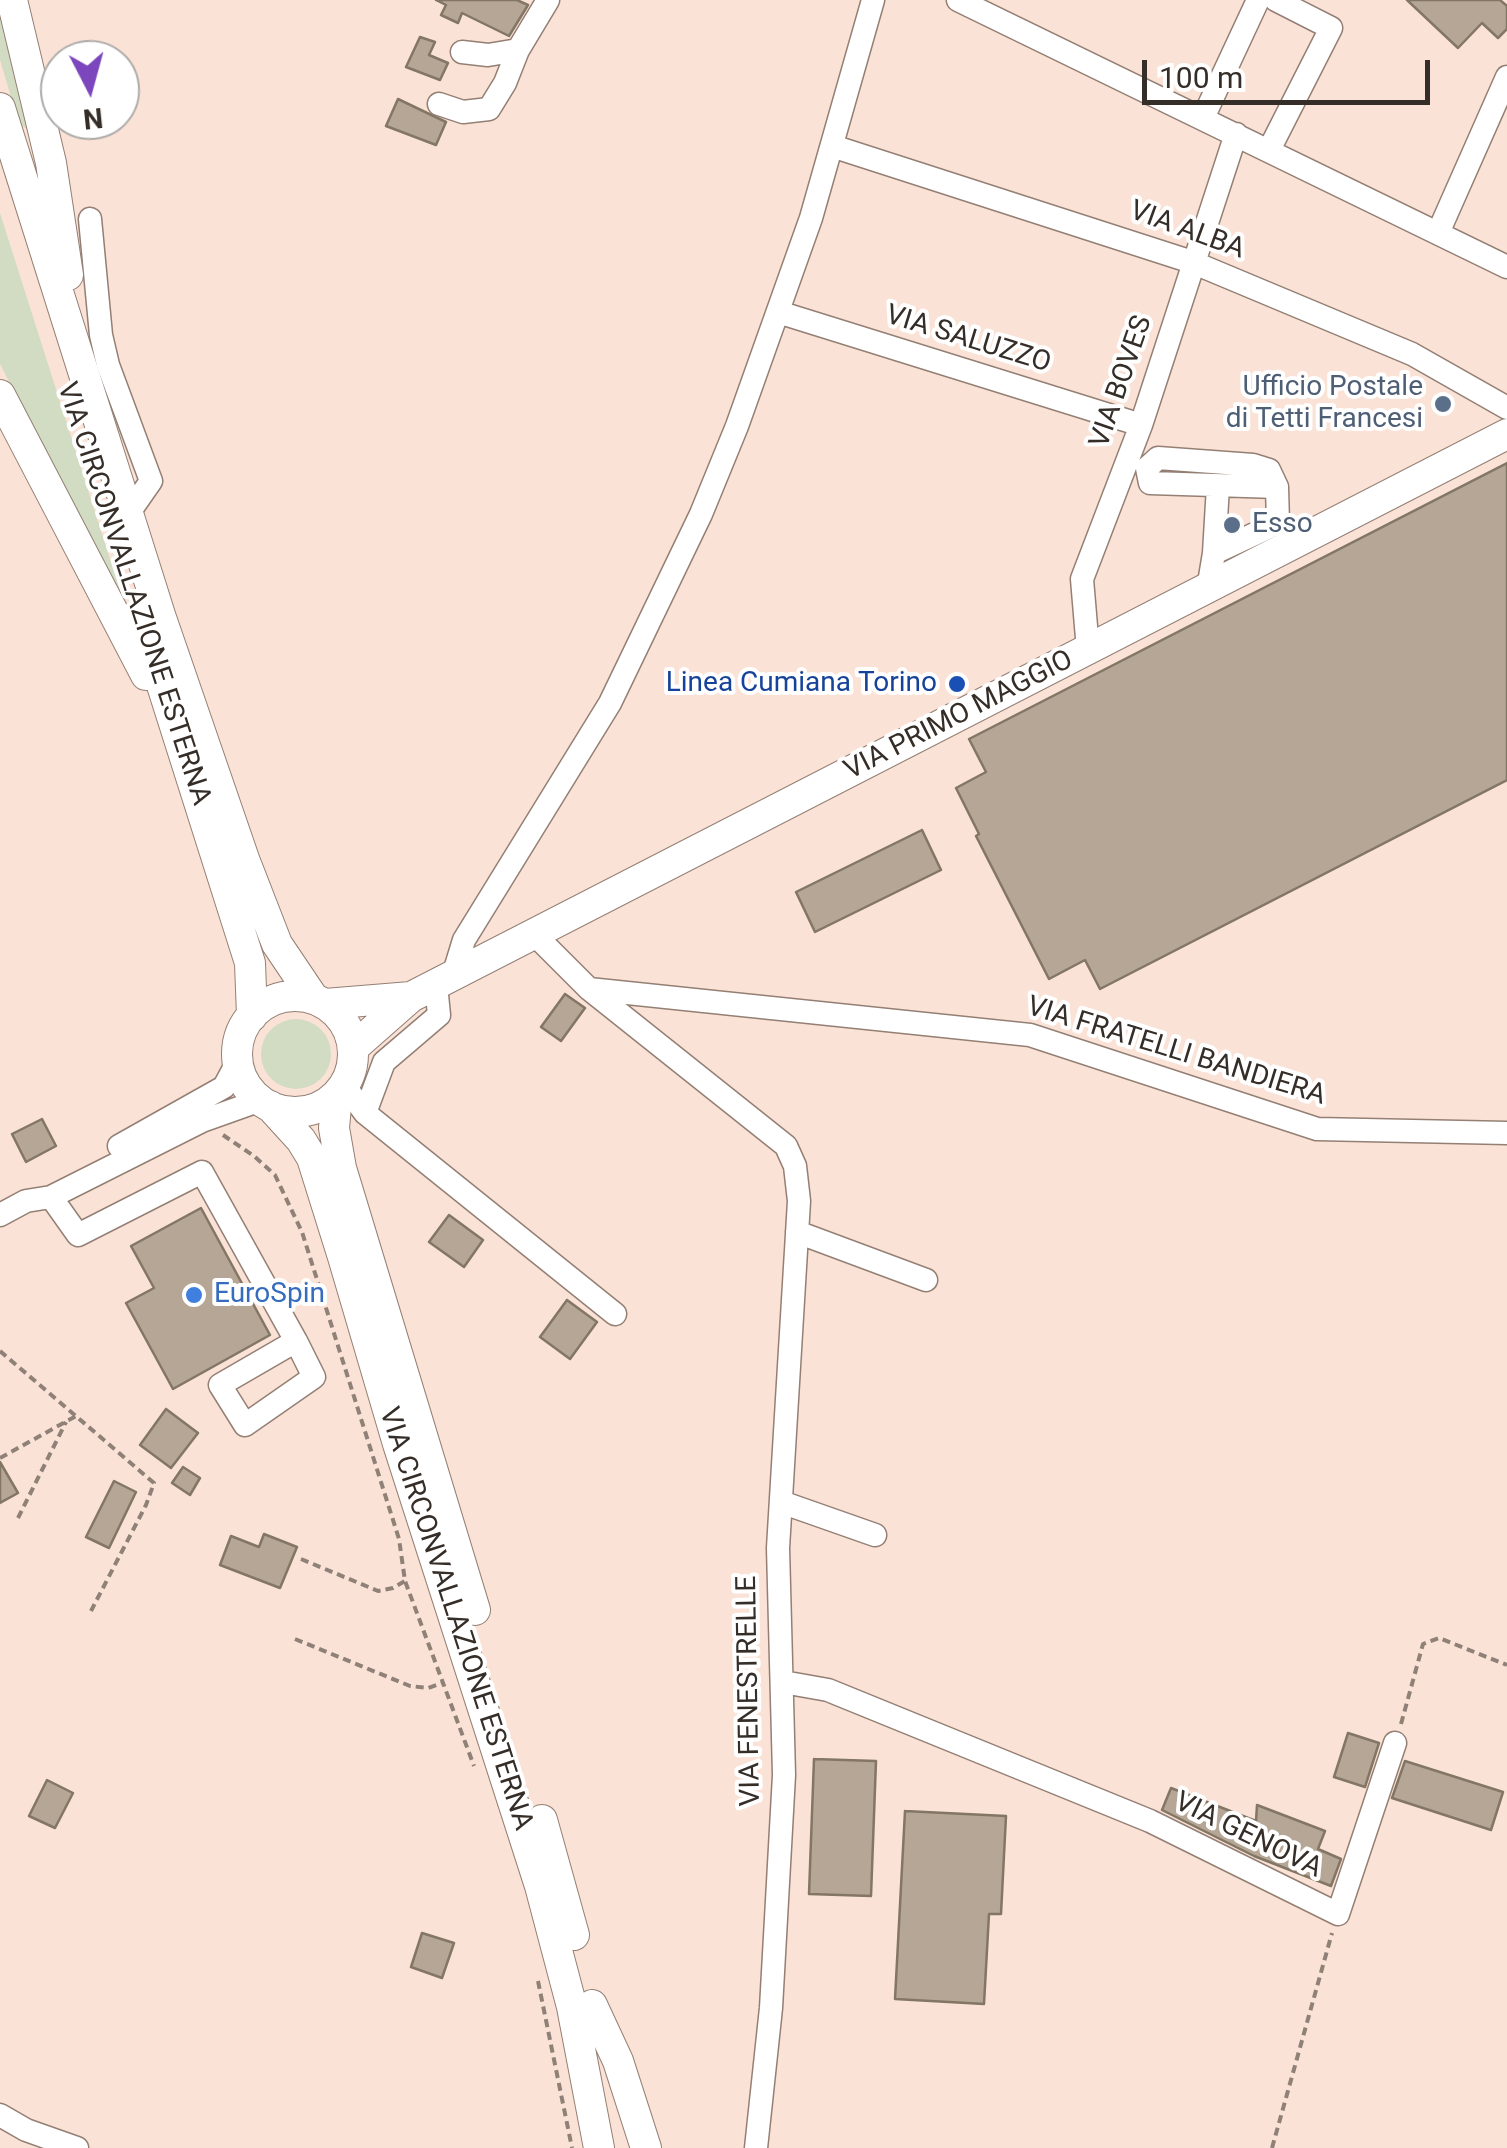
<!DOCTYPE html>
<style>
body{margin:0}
#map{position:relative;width:1507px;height:2148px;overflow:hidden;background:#fae3d6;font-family:Roboto,sans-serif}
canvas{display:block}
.north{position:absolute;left:40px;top:40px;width:100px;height:100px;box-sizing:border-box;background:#fff;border:2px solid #aeaba9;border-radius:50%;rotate:174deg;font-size:28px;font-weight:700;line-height:40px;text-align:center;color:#352d28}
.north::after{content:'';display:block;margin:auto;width:35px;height:45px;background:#7c46bd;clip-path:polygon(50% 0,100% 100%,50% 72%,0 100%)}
.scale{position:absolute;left:1142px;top:60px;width:288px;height:45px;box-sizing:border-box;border:5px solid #352d28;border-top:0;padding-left:12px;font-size:30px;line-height:35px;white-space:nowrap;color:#352d28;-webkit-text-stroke:8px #fff;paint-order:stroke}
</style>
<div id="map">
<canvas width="1507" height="2148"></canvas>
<div class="north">N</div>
<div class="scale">100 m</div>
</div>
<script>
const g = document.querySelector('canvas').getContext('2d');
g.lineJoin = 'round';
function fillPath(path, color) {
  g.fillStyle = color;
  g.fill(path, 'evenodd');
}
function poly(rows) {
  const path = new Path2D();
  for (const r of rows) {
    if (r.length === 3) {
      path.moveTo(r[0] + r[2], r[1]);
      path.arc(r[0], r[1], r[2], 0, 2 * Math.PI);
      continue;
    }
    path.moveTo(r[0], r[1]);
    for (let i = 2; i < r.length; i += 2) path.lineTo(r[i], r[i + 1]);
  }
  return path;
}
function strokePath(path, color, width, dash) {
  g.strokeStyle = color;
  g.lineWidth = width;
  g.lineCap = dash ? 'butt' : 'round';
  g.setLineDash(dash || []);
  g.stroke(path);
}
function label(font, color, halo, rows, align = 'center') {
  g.font = font + ' Roboto,sans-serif';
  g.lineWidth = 8;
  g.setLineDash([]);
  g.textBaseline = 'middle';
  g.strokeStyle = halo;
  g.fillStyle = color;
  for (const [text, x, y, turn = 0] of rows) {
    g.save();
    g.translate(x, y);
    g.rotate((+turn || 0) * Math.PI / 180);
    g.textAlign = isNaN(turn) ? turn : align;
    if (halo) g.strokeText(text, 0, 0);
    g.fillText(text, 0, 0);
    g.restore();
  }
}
const green = poly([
 [0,4,32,123,27,129,19,124,0,60],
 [0,213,110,559,126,608,0,364],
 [296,1054,35]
]);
const building = poly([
 [436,0,517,0,528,5,509,36,462,13,458,23,441,15,446,5,436,0],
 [1407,0,1500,0,1507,6,1507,29,1498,38,1482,23,1458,48,1407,0],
 [420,37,435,42,429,55,448,63,440,80,406,67,420,37],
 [398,99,446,122,436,145,386,126,398,99],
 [1507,463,1507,780,1100,989,1085,960,1049,979,976,836,979,834,956,788,986,772,969,739,1507,463],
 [922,830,941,870,815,932,796,892,922,830],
 [565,994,585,1008,561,1041,541,1027,565,994],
 [42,1119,56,1146,26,1162,12,1134,42,1119],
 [201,1208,270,1335,173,1389,126,1303,154,1288,131,1246,201,1208],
 [449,1215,483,1240,464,1267,429,1242,449,1215],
 [567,1300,597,1322,570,1359,540,1337,567,1300],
 [166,1409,198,1433,171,1468,140,1445,166,1409],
 [0,1462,18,1493,0,1503,0,1462],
 [183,1467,200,1478,190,1495,172,1483,183,1467],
 [114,1481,136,1492,109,1548,86,1537,114,1481],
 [264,1534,297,1547,280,1588,220,1565,231,1536,259,1547,264,1534],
 [1348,1733,1379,1743,1365,1787,1334,1777,1348,1733],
 [814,1759,876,1761,871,1896,809,1894,814,1759],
 [1405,1761,1503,1792,1491,1830,1392,1798,1405,1761],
 [47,1780,73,1793,55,1828,29,1816,47,1780],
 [1171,1788,1256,1821,1257,1805,1325,1831,1318,1849,1341,1859,1331,1886,1254,1856,1162,1810,1171,1788],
 [905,1811,1006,1816,1001,1914,989,1914,984,2004,895,1999,905,1811],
 [422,1933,454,1943,442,1978,411,1967,422,1933]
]);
const path = poly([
 [223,1135,254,1156,275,1175,302,1232,399,1539,405,1581,474,1766],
 [0,1351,154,1483,146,1505,91,1611],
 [0,1458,78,1415],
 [18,1518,66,1422],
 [301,1559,378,1591,393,1588,405,1581],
 [295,1639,410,1686,428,1688,442,1683],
 [1401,1724,1423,1644,1439,1638,1507,1665],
 [538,1981,572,2148],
 [1272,2148,1332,1933]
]);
const minor = poly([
 [958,0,1507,267],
 [462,52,488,55,518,50,548,0],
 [439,104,463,112,489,109,505,83,518,50],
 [1203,118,1258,0],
 [832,146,1192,262,1412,354,1507,408],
 [1269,150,1331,28,1276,0],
 [90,219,101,335,108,365,151,481,128,514],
 [1438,233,1507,77],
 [778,312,1141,425],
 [1277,487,1269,470,1253,465,1158,458,1147,468,1150,483,1277,487,1278,523],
 [1214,553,1218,486],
 [1208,589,1214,553,1278,523,1289,527],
 [1088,650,1082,579,1141,425,1236,134],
 [535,935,589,989,786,1146,795,1166,799,1201,778,1548,784,1775,771,2008,756,2148],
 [453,976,464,940,610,703,701,514,737,426,811,218,873,0],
 [589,989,1030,1035,1317,1129,1507,1133],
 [344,1085,365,1113,615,1314],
 [365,1113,384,1062,439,1015,436,985],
 [119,1146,224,1087,238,1061],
 [51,1197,78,1235,202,1172,296,1341,220,1385,245,1425,314,1377,296,1341],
 [0,1215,26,1201,51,1197,202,1121,261,1100],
 [797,1232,926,1280],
 [781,1502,875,1535],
 [783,1682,828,1690,1150,1821,1338,1914,1395,1743],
 [0,2115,26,2130,77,2148]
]);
const major = poly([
 [12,0,51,163,68,275],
 [0,108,161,618,244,859,277,944,314,999],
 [0,395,146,675],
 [140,616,250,963,252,1016],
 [295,1054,58],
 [325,1004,411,997],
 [353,1048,411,997,1507,434],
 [337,1095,334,1128,341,1168,475,1610],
 [270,1106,301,1140,312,1158,343,1257,398,1444,540,1886,572,2007,599,2148],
 [542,1820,574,1935],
 [592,2005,618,2061,646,2148]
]);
const markers = [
 [1443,404,10,"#5c6f8a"],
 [1232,525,10,"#5c6f8a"],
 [957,684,10,"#1a4fb4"],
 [194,1295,10,"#3f7fe0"]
];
const streetNames = [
 ["VIA ALBA",1187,231,20],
 ["VIA SALUZZO",968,340,17],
 ["VIA BOVES",1122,382,-71],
 ["VIA CIRCONVALLAZIONE ESTERNA",133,594,72],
 ["VIA PRIMO MAGGIO",959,716,-27],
 ["VIA FRATELLI BANDIERA",1176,1052,17],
 ["VIA CIRCONVALLAZIONE ESTERNA",455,1619,72],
 ["VIA FENESTRELLE",750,1691,-91],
 ["VIA GENOVA",1248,1836,26]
];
const serviceNames = [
 ["Ufficio Postale",1423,388],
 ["di Tetti Francesi",1423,420],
 ["Esso",1252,525,"left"]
];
const transitNames = [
 ["Linea Cumiana Torino",937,684]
];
const shopNames = [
 ["EuroSpin",214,1295]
];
fillPath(green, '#d2dcc3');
fillPath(building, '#b5a695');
strokePath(building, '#837665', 2.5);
strokePath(minor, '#947f74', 25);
strokePath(major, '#947f74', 32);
strokePath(path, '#8f8078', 4, [8, 5]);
strokePath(minor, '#fff', 22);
strokePath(major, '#fff', 30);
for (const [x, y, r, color] of markers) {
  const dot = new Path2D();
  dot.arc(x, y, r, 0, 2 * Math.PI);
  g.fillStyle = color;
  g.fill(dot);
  strokePath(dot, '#fff', 4);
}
label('28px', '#352d28', '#fff', streetNames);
label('28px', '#4e5e75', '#fff', serviceNames, 'right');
label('28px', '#164399', '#fff', transitNames, 'right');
label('28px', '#366cbe', '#fff', shopNames, 'left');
</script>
